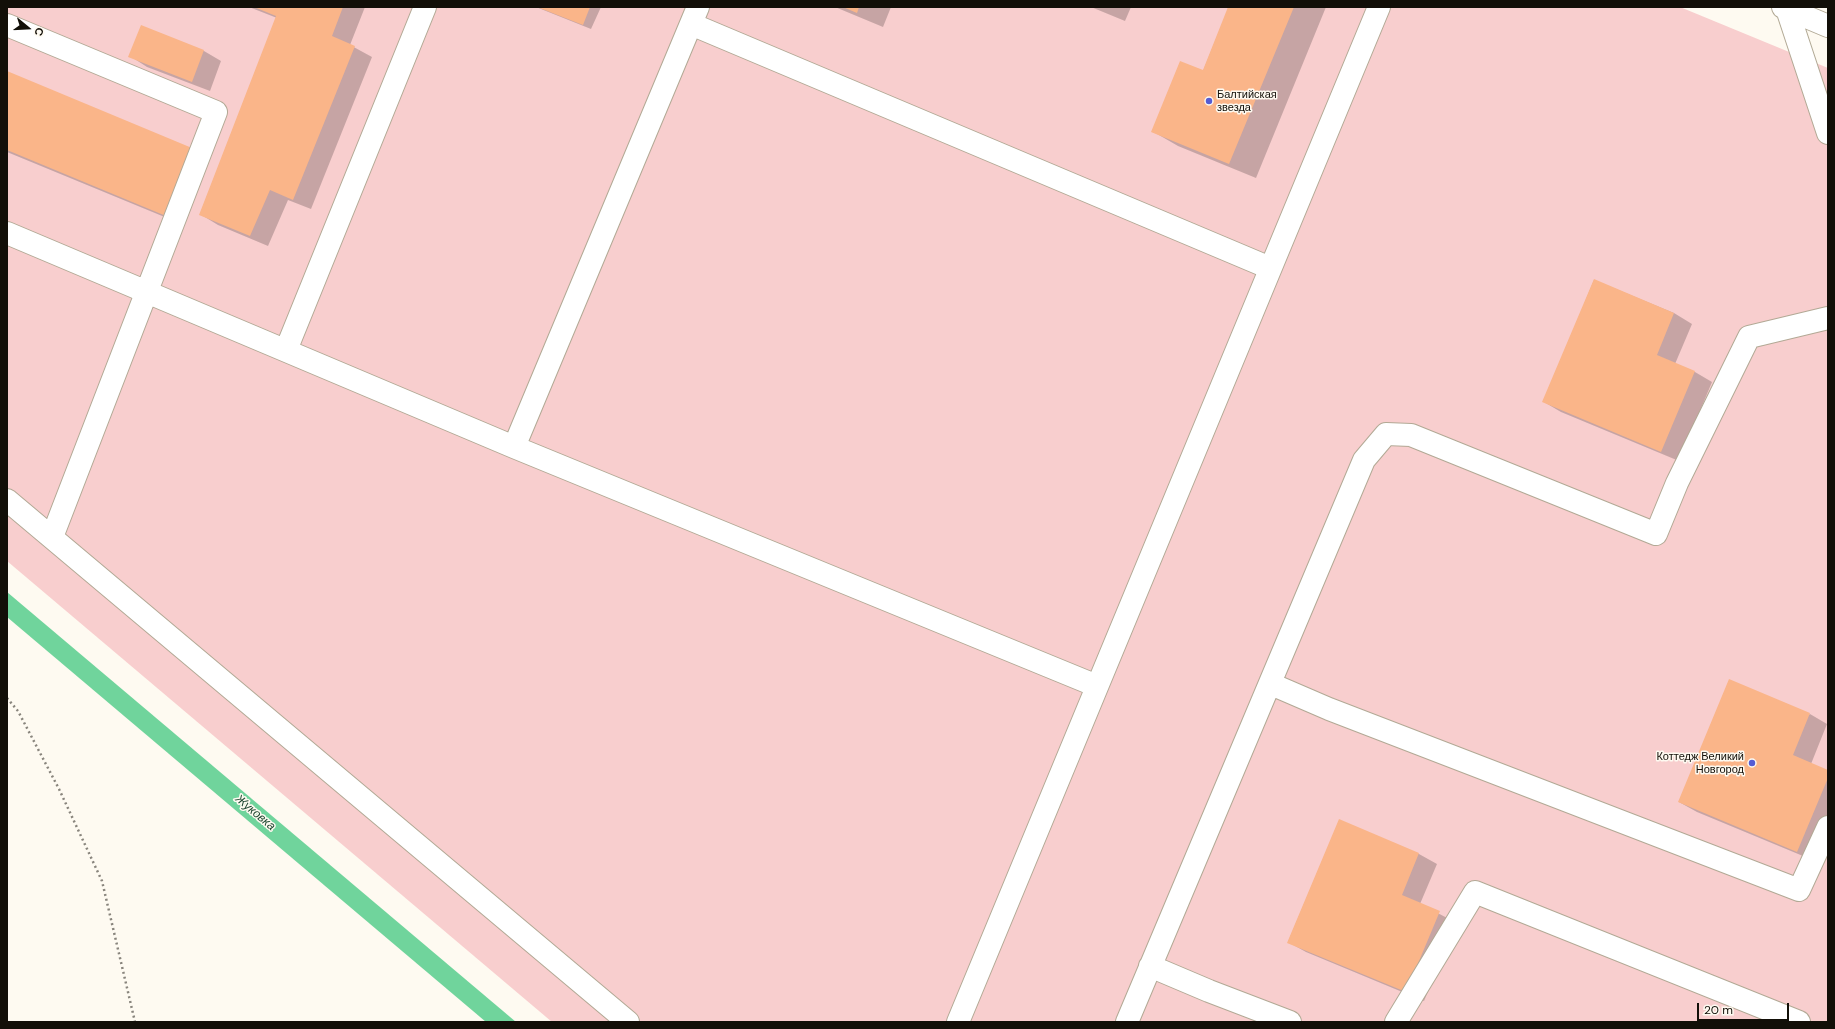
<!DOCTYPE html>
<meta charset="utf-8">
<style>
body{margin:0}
#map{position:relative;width:1835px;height:1029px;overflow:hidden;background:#fefaf1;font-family:"DM Sans",sans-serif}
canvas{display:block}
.frame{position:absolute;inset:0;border:8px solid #120f08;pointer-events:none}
.north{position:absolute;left:8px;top:8px;width:40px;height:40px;-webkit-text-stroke:3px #fefaf1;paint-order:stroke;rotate:108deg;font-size:11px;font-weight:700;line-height:16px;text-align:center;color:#120f08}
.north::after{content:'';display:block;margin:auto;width:14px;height:18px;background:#120f08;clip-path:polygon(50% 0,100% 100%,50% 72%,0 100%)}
.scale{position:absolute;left:1697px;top:1003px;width:92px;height:18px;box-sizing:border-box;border:2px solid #120f08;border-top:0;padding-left:5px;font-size:12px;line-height:14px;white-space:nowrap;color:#120f08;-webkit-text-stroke:3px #fefaf1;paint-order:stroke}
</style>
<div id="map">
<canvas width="1835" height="1029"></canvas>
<div class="frame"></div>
<div class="north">С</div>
<div class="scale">20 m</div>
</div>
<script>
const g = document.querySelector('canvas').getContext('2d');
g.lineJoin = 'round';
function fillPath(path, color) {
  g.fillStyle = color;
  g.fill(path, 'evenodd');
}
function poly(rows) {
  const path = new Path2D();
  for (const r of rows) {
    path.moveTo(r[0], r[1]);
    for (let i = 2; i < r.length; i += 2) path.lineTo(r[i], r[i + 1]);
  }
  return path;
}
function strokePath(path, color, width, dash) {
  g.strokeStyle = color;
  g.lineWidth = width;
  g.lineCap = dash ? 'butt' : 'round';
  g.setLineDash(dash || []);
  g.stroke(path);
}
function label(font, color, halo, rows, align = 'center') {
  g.font = font + ' "DM Sans",sans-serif';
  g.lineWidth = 3;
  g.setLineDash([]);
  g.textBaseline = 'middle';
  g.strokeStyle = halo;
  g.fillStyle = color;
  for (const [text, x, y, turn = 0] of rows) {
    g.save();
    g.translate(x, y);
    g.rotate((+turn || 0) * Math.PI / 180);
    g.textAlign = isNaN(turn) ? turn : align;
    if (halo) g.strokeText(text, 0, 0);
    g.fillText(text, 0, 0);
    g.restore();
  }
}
const green = poly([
 [7,7,1680,7,1828,68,1828,1022,552,1022,7,561]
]);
const water = poly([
 [7,592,516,1022,486,1022,7,617]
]);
const shadow = poly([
 [249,7,365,7,350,45,372,57,311,209,288,200,268,246,218,225,200,214,277,18],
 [536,7,601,7,591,29],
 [835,7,891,7,883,27],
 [1091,7,1131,7,1125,21],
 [1229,7,1326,7,1256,178,1178,146,1152,131,1203,71],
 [141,27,204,51,221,61,210,91,147,67,130,56],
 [7,72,184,225,7,152],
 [1594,280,1674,313,1692,324,1675,364,1695,372,1712,382,1679,461,1561,412,1544,402],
 [1810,714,1827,724,1811,764,1828,771,1828,830,1815,861,1697,812,1679,802],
 [1339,821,1419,854,1437,864,1420,904,1457,923,1424,1001,1306,952,1288,942]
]);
const building = poly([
 [254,7,343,7,332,36,355,46,293,200,270,190,250,236,199,215,276,16],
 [537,7,590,7,583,25],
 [843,7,859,7,857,13],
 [1228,7,1294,7,1229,164,1151,132,1180,61,1203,70],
 [141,25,204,50,192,82,128,57],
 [7,71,192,148,166,216,7,150],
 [1594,279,1674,313,1657,355,1695,371,1661,452,1542,402],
 [1729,679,1810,713,1793,755,1828,770,1828,778,1797,852,1678,802],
 [1339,819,1419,853,1402,895,1440,911,1406,992,1287,943]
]);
const path = poly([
 [7,698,18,711,59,789,102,881,135,1022]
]);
const minor = poly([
 [1783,7,1828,26],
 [1787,9,1828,133],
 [691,24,1270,268],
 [7,25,216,112,52,537],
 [7,233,514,447,1097,686],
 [286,350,425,7],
 [514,447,698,7],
 [7,500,628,1022],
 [1271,684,1329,709,1799,890,1828,827],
 [1150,966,1209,991,1290,1022],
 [958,1022,1379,7],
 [1127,1022,1364,460,1386,434,1411,435,1656,534,1677,483,1749,337,1828,318],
 [1396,1022,1475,892,1799,1022]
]);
const markers = [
 [1209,101,4,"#555cd3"],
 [1752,763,4,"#555cd3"]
];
const poiNames = [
 ["Балтийская",1217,95],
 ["звезда",1217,108],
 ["Коттедж Великий",1744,757,"right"],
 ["Новгород",1744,770,"right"]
];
const waterNames = [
 ["Жуковка",255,813,40]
];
fillPath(green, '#f8cece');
fillPath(water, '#70d49c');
fillPath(shadow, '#0003');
fillPath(building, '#fab589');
strokePath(minor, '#b2a995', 24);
strokePath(path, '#89857d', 2.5, [2, 3]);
strokePath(minor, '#fff', 22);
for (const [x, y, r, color] of markers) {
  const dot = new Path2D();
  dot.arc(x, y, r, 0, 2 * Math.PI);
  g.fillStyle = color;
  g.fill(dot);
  strokePath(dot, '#fefaf1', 1.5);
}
label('11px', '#120f08', '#fefaf1', poiNames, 'left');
label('italic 12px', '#1d4730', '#fefaf1', waterNames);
</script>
